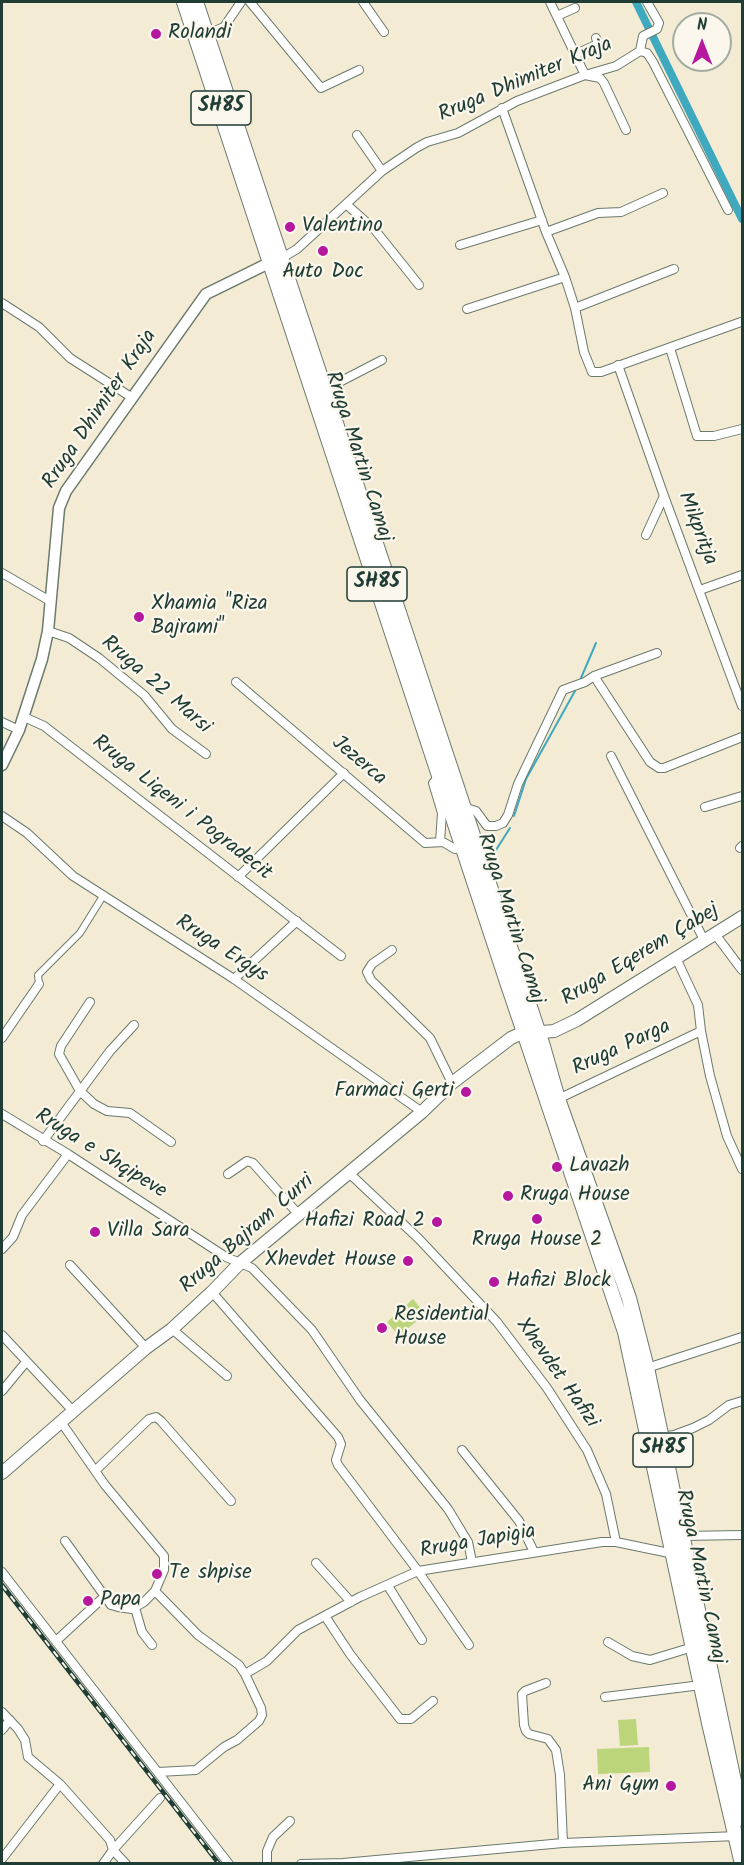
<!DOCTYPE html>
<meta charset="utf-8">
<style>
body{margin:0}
#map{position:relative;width:744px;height:1865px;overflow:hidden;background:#f4ebd4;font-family:Kalam,sans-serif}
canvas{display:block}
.frame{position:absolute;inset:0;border:3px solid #1f3d34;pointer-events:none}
.north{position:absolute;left:672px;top:12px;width:60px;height:60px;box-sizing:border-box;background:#fbf7ec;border:2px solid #a3ada2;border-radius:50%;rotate:0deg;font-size:16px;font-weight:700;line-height:24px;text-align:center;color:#1f3d34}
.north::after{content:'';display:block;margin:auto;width:21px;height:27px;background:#b5179e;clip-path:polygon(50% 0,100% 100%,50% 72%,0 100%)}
</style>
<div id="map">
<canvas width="744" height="1865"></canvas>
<div class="frame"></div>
<div class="north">N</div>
</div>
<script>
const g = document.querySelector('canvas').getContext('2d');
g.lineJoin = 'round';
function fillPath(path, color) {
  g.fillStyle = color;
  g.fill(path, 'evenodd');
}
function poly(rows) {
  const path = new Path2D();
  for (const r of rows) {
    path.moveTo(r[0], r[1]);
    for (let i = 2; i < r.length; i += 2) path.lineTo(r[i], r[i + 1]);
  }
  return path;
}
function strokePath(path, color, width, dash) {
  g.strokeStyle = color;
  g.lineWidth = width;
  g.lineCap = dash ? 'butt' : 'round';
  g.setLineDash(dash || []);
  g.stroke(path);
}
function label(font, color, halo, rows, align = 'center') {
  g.font = font + ' Kalam,sans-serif';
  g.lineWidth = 4.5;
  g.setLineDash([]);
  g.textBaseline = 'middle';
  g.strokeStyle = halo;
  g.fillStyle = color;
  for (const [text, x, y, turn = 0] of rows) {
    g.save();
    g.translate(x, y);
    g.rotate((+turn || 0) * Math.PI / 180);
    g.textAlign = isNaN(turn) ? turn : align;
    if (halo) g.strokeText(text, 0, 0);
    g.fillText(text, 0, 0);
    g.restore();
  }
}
const green = poly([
 [413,1299,425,1314,399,1336,387,1322],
 [636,1719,638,1745,620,1746,618,1720],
 [649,1747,650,1772,598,1774,597,1749]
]);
const stream = poly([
 [581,678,596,643],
 [514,816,526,779,575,691],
 [492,865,496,850,510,828]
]);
const canal = poly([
 [636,2,742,219]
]);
const pedestrian = poly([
 [39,984,38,975,80,933,103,896]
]);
const minor = poly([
 [250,2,321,88,359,70],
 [363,2,384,32],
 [550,2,585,75,600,78,604,83,626,130],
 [557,16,575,8],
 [207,34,224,27,241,2],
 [640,51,643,36,657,29,659,23,647,2],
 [576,54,598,44,596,38],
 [502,108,546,232,565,277,575,308,584,352,592,372,601,372,741,322],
 [357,135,382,171],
 [346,204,375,230,419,285],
 [546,232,598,213,621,212,663,193],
 [460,245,542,220],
 [282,258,297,249,382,171,416,148,427,142,458,133,517,101,585,75,616,66,640,51,647,53,653,62,728,210],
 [2,303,39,327,70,358,131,397],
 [575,308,674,269],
 [467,309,565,277],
 [670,348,697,436,714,436,742,429],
 [618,365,664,496,742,706],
 [326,389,382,360],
 [646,535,664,496],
 [2,573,50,601],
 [700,590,742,575],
 [48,631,69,638,99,658,144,695,172,729,206,754],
 [594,676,650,762,659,768,664,768,742,737],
 [236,682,425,843,443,842,455,849,463,848],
 [24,717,44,726,341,956],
 [2,722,19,730],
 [611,756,704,940],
 [440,776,433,783,442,813,440,842],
 [463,807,476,811,487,826,496,826,503,823,508,815,518,784,563,690,585,682,594,676,657,653],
 [705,807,742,796],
 [2,816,27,833,73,876,234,979,422,1112],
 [740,848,742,846],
 [238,877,344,773],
 [715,934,742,970],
 [392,950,372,964,367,972,371,980,430,1038,452,1083],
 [676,958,698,1005,701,1031,710,1076,727,1136,742,1169],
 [234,979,297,921],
 [90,1002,61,1046,59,1054,80,1091,94,1104,107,1111,130,1113,171,1142],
 [2,1038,39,984],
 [558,1099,701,1031],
 [2,1114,68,1154,226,1257,252,1268,312,1330,360,1400,448,1509,468,1542,472,1562],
 [43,1141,110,1051,134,1025],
 [349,1173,419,1239,497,1322,547,1388,587,1450,606,1494,616,1542],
 [228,1174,247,1161,253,1163,299,1215],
 [2,1249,13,1237,22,1215,68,1154],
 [70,1265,146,1348],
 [212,1292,338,1437,341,1444,336,1460,338,1465,418,1571,469,1645],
 [172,1329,227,1376],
 [2,1335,73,1411],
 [647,1368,742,1337],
 [2,1391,26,1362],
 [61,1422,105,1485,164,1556,164,1570,155,1591,144,1602,132,1609,118,1607,111,1605,65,1541],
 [661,1437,674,1435,693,1428,709,1420,729,1405,742,1401],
 [462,1450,519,1521,534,1552],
 [96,1470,149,1419,156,1417,161,1421,231,1501],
 [682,1536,742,1535],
 [316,1563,351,1602],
 [2,1572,229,1864],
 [388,1586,422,1640],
 [155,1591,198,1635,239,1665,245,1674,261,1708,262,1715,259,1721,237,1740,224,1747,196,1770,158,1772],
 [135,1608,142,1632,152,1645],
 [325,1616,350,1654,400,1719,411,1719,433,1701],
 [56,1641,105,1596],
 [608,1642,632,1656,650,1660,693,1647],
 [245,1674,267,1661,298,1630,360,1597,418,1571,602,1542,616,1542,674,1554],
 [546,1683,525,1691,522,1694,524,1725,526,1731,529,1734,548,1739,556,1750,560,1775,563,1843],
 [605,1697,701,1685],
 [2,1712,18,1729,25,1740,28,1757,60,1784,110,1840,113,1850,126,1864],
 [2,1730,10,1720],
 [2,1859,60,1784],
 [103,1864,113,1850,160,1798],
 [267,1864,267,1851,273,1837,290,1821],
 [301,1864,343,1863,563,1843,737,1836]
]);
const tertiary = poly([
 [2,765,19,730,42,659,48,631,59,508,66,491,206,294,271,262]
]);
const secondary = poly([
 [2,1473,146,1348,172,1329,212,1292,239,1264,422,1112,452,1083,511,1038,520,1034,554,1031,577,1020,742,917]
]);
const trunk = poly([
 [184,2,508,985,625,1332,709,1723,742,1864],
 [196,2,542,1043,558,1099,629,1298,647,1368,742,1819]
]);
const rail = poly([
 [2,1585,219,1864]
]);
const markers = [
 [156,34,6,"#b5179e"],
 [290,227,6,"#b5179e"],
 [323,251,6,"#b5179e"],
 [139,617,6,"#b5179e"],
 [466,1092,6,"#b5179e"],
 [557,1167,6,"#b5179e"],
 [508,1196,6,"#b5179e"],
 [537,1219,6,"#b5179e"],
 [437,1222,6,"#b5179e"],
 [95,1232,6,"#b5179e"],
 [408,1261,6,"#b5179e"],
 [494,1282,6,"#b5179e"],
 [382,1328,6,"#b5179e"],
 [157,1574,6,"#b5179e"],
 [88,1601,6,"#b5179e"],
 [671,1786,6,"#b5179e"]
];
const shields = [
 [221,108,60],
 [377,584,60],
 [663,1450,60]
];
const shieldNames = [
 ["SH85",221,108],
 ["SH85",377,584],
 ["SH85",663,1450]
];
const poiNames = [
 ["Rolandi",168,34],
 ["Valentino",302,227],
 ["Auto Doc",323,273,"center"],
 ["Xhamia ''Riza",151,605],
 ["Bajrami''",151,629],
 ["Farmaci Gerti",454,1092,"right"],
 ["Lavazh",569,1167],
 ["Rruga House",520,1196],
 ["Hafizi Road 2",425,1222,"right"],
 ["Villa Sara",107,1232],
 ["Rruga House 2",537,1241,"center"],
 ["Xhevdet House",396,1261,"right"],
 ["Hafizi Block",506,1282],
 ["Residential",394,1316],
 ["House",394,1340],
 ["Te shpise",169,1574],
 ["Papa",100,1601],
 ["Ani Gym",659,1786,"right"]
];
const streetNames = [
 ["Rruga Dhimiter Kraja",526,81,-23],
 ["Rruga Dhimiter Kraja",101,410,-56],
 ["Rruga Martin Camaj",357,457,72],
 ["Mikpritja",696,529,69],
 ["Rruga 22 Marsi",155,686,41],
 ["Jezerca",358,762,40],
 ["Rruga Liqeni i Pogradecit",181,809,38],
 ["Rruga Martin Camaj",509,919,72],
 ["Rruga Ergys",221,950,33],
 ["Rruga Eqerem Çabej",641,956,-31],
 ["Rruga Parga",622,1049,-25],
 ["Rruga e Shqipeve",100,1155,32],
 ["Rruga Bajram Curri",248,1235,-41],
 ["Xhevdet Hafizi",556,1374,55],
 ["Rruga Japigia",478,1543,-10],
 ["Rruga Martin Camaj",699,1577,78]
];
fillPath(green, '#bcd57a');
strokePath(stream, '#3fa9bf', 2);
strokePath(canal, '#3fa9bf', 8);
strokePath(pedestrian, '#6a7a6c', 8);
strokePath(minor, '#6a7a6c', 10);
strokePath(tertiary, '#6a7a6c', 13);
strokePath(secondary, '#6a7a6c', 14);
strokePath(trunk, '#6a7a6c', 16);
strokePath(pedestrian, '#fff', 6);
strokePath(minor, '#fff', 8);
strokePath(tertiary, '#fff', 10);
strokePath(secondary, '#fff', 12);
strokePath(trunk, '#fff', 14);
strokePath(rail, '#1f3d34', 4.5);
strokePath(rail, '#fbf7ec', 2, [7]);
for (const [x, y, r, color] of markers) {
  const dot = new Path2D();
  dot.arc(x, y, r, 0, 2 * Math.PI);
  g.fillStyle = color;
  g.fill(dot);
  strokePath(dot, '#fbf7ec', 2);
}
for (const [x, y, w] of shields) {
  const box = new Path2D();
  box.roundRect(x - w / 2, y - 17, w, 34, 4.5);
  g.fillStyle = '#fbf7ec';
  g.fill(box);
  strokePath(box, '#1f3d34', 1.5);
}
label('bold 20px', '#1f3d34', null, shieldNames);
label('21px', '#1f3d34', '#fbf7ec', poiNames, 'left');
label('21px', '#1f3d34', '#fbf7ec', streetNames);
</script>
